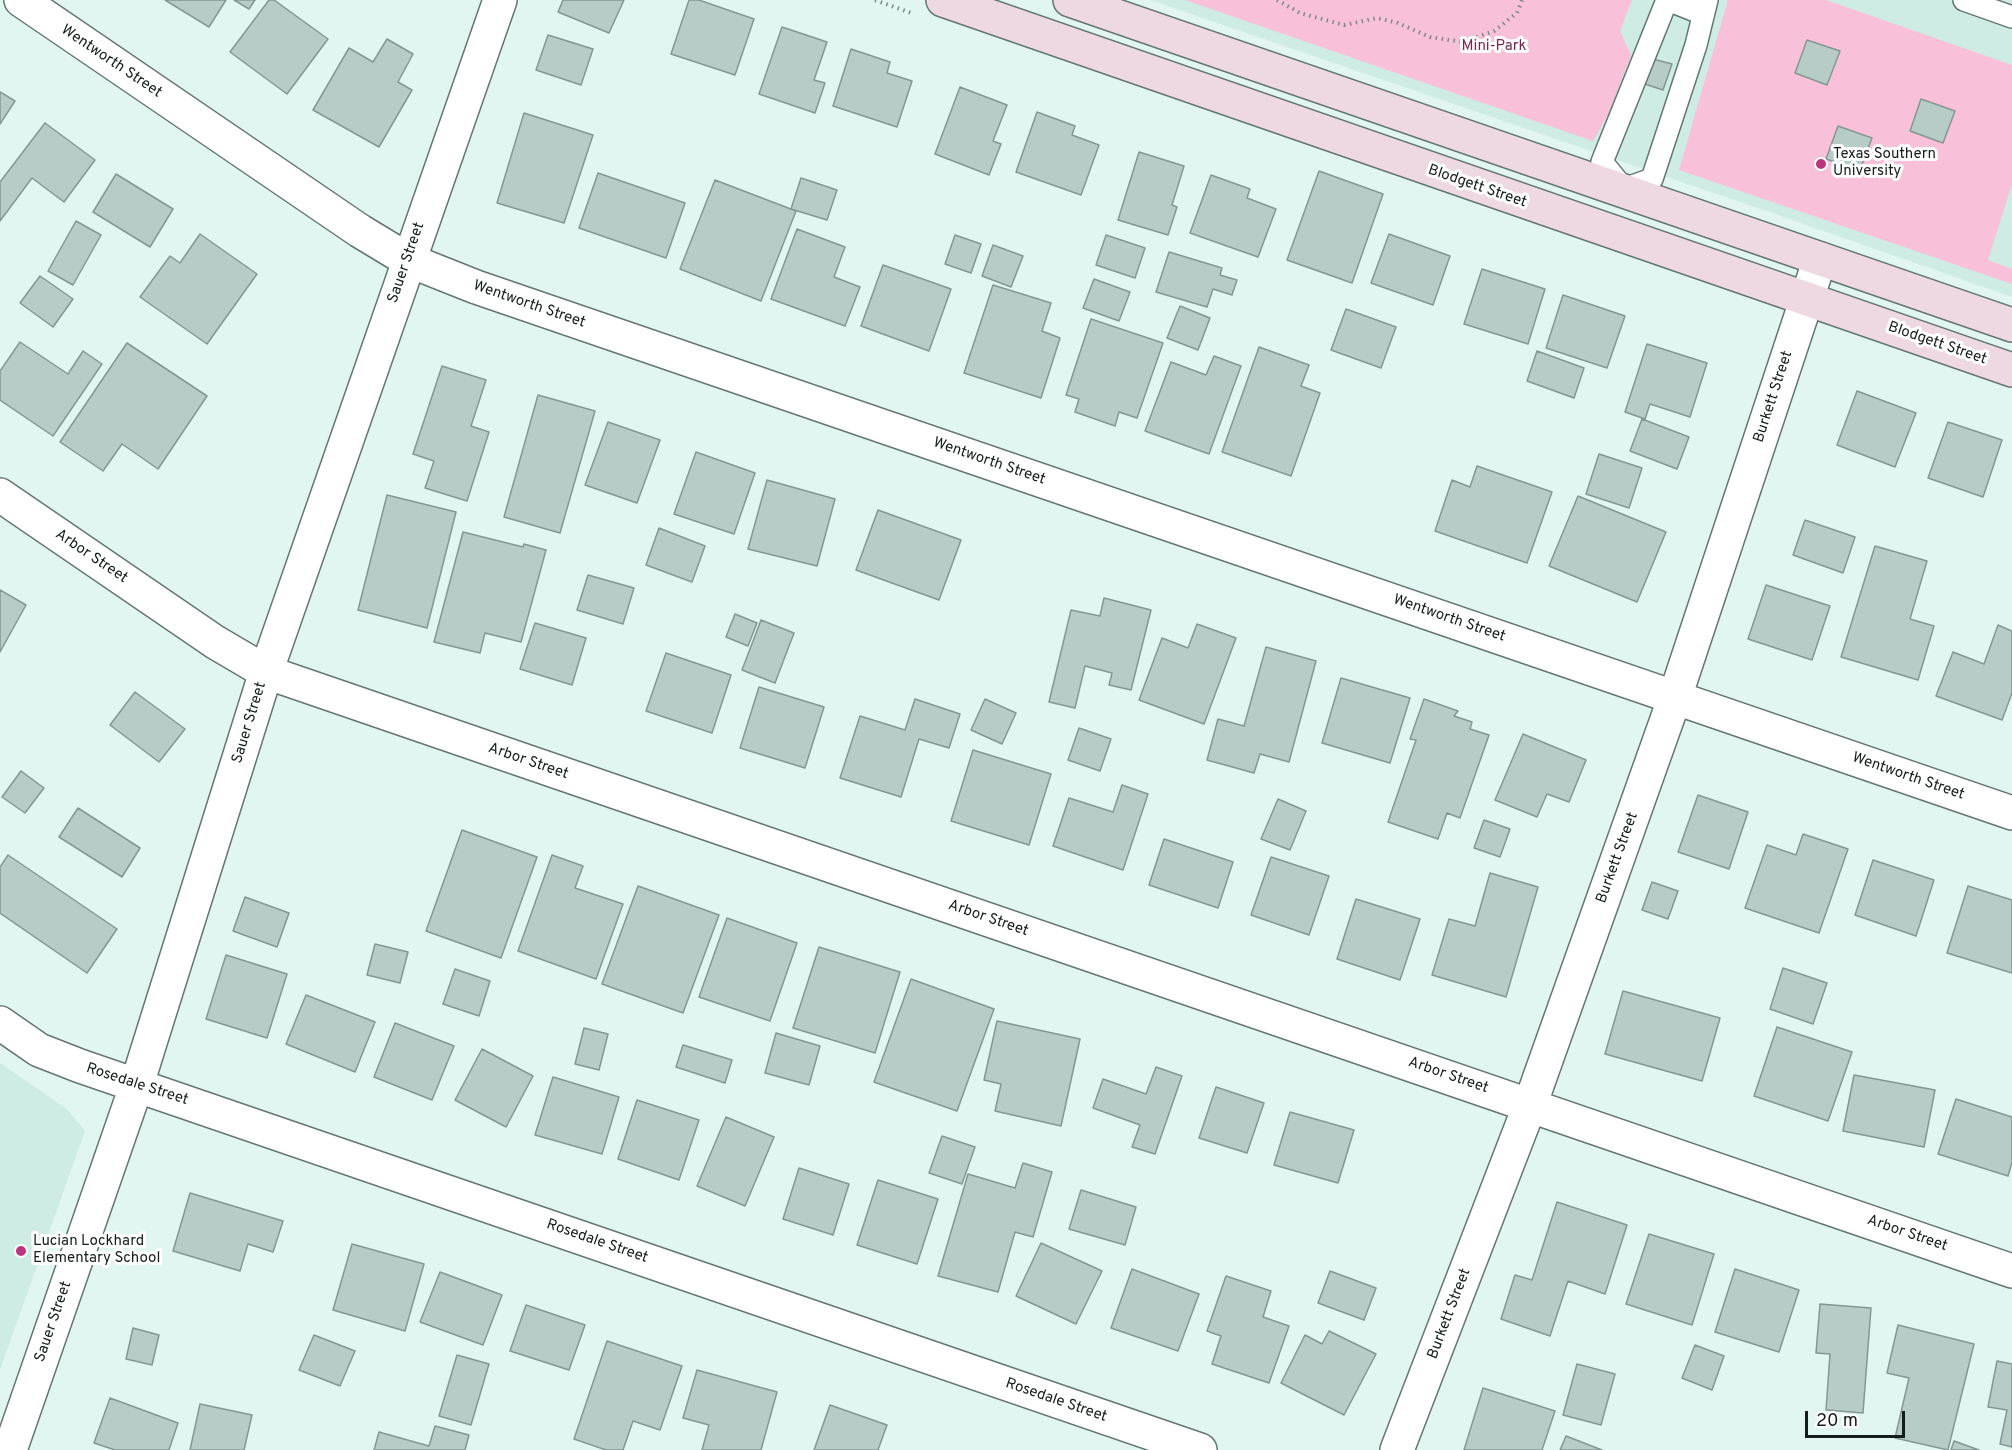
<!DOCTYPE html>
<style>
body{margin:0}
#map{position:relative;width:2012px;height:1450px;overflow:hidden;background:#e2f6f1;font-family:Overpass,sans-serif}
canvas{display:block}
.scale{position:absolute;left:1805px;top:1411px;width:100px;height:27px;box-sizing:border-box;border:3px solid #151d1b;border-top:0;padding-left:8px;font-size:18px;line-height:21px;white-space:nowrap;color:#151d1b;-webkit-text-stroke:4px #fff;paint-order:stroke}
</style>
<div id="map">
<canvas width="2012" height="1450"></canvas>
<div class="scale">20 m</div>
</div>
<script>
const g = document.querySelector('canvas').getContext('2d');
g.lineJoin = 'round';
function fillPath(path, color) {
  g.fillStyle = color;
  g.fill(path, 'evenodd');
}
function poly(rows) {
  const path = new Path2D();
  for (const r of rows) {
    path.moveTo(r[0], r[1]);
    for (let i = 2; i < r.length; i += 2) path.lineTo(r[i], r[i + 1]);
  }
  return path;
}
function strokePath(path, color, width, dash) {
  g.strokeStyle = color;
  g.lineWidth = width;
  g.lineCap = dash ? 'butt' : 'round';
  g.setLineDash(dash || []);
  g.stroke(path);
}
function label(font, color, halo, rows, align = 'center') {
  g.font = font + ' Overpass,sans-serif';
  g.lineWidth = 6;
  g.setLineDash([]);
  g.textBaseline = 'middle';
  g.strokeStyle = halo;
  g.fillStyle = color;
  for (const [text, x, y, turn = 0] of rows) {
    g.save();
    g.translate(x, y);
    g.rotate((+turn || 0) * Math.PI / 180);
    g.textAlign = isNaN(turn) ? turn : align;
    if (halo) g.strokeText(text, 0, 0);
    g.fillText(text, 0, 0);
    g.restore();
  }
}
const built = poly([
 [1150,0,2012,0,2012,297,1772,213],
 [0,1063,67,1109,85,1131,0,1370]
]);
const green = poly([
 [1185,0,1632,0,1620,31,1631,55,1608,115,1593,141],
 [1728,0,1826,0,2012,65,2012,184,1988,260,2012,269,2012,284,1679,170]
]);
const building = poly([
 [165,0,226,0,209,27,165,0],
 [234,0,255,0,249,9,234,0],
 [269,0,274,0,328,39,287,94,230,52,269,0],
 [563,0,624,0,609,33,558,12,563,0],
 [689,0,699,0,754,19,735,75,671,54,689,0],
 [782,27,827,42,814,80,825,83,815,113,759,94,782,27],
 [548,35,593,49,581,85,536,70,548,35],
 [387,39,413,54,398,82,412,90,379,147,313,110,349,48,373,62,387,39],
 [1807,40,1840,51,1827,85,1795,73,1807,40],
 [851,49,890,62,887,73,912,81,897,127,833,106,851,49],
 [1653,59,1672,64,1663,90,1645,84,1653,59],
 [960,87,1007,105,993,141,1001,144,989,175,935,154,960,87],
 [0,92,15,101,0,124,0,92],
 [1921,99,1955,111,1943,143,1910,131,1921,99],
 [1037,112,1075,126,1072,135,1099,145,1081,195,1016,172,1037,112],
 [524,113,593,135,564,223,497,203,524,113],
 [45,123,95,160,64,202,32,178,0,221,0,182,45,123],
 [1838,126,1872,138,1860,170,1826,159,1838,126],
 [1139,152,1184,166,1172,205,1177,207,1168,235,1118,220,1139,152],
 [1319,171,1383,194,1352,283,1287,260,1319,171],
 [598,173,685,203,666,258,579,228,598,173],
 [116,174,173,209,150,247,93,212,116,174],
 [1211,175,1250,189,1247,198,1276,209,1258,257,1190,233,1211,175],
 [801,178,837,190,827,220,791,209,801,178],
 [715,180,796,211,761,301,680,269,715,180],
 [76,221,101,235,73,285,48,271,76,221],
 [797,229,845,247,834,277,860,287,845,326,771,299,797,229],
 [200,234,257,274,207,344,140,297,170,256,180,263,200,234],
 [1389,234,1450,256,1433,305,1371,283,1389,234],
 [955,235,981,244,971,273,945,264,955,235],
 [1106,235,1145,248,1135,278,1096,265,1106,235],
 [993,245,1023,256,1011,287,982,276,993,245],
 [1169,252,1222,268,1220,275,1237,280,1232,295,1213,289,1207,307,1156,292,1169,252],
 [883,265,951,289,929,351,861,326,883,265],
 [1482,269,1545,289,1528,344,1464,324,1482,269],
 [40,276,73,299,53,327,20,303,40,276],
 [1094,279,1130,292,1119,321,1083,308,1094,279],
 [993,285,1051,303,1042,331,1060,338,1041,398,964,373,993,285],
 [1563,295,1625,316,1607,368,1546,348,1563,295],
 [1180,306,1210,318,1198,350,1167,338,1180,306],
 [1346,309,1396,327,1381,368,1331,350,1346,309],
 [1091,319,1163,343,1137,418,1119,412,1115,426,1075,412,1079,399,1066,395,1091,319],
 [20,342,68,374,83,351,102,364,53,436,0,400,0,371,20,342],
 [127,343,207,396,158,469,122,444,103,471,60,442,127,343],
 [1647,344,1707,363,1690,417,1650,404,1645,419,1625,412,1647,344],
 [1259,347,1309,365,1301,386,1320,393,1291,476,1222,452,1259,347],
 [1537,351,1584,368,1574,398,1527,381,1537,351],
 [1214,356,1241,366,1209,454,1145,431,1171,362,1206,375,1214,356],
 [442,366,486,380,471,426,489,432,467,501,425,488,434,461,413,454,442,366],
 [1857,391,1916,413,1895,467,1837,445,1857,391],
 [538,395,595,411,560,533,504,517,538,395],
 [1642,419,1689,437,1677,469,1630,451,1642,419],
 [608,422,660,440,637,503,585,485,608,422],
 [1948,422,2002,440,1983,497,1928,478,1948,422],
 [696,452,755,473,734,534,674,514,696,452],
 [1599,454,1642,468,1629,508,1586,494,1599,454],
 [1477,466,1552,492,1527,563,1435,531,1452,480,1470,487,1477,466],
 [767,480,835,499,817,566,748,549,767,480],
 [387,495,456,512,427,628,358,610,387,495],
 [1578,496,1666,532,1637,602,1549,566,1578,496],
 [878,510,961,540,939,600,856,570,878,510],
 [1805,520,1855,537,1843,573,1793,555,1805,520],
 [659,528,705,546,692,582,646,565,659,528],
 [463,532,523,547,524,544,546,550,521,642,485,633,480,653,434,642,463,532],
 [1875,546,1927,561,1910,619,1934,626,1918,680,1841,657,1875,546],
 [588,575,634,588,623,624,577,610,588,575],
 [1766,585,1830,606,1812,660,1748,639,1766,585],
 [0,590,26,605,0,652,0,590],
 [1104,598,1151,610,1131,690,1109,685,1112,673,1085,666,1075,708,1049,702,1071,610,1100,616,1104,598],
 [735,614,757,623,748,646,726,637,735,614],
 [761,620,794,633,775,683,742,670,761,620],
 [535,623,586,638,572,685,520,669,535,623],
 [1197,624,1236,638,1204,724,1139,700,1162,638,1188,648,1197,624],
 [1998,625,2012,631,2012,693,2002,720,1936,696,1953,652,1984,664,1998,625],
 [1266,647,1316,661,1289,762,1260,754,1254,773,1207,760,1218,719,1244,726,1266,647],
 [666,653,731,675,712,733,646,711,666,653],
 [1341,678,1410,698,1390,763,1322,743,1341,678],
 [759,687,824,707,805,768,740,748,759,687],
 [135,692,185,729,159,762,110,725,135,692],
 [915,699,960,714,949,748,919,739,901,797,840,778,860,716,905,730,915,699],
 [985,699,1016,713,1002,744,971,730,985,699],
 [1424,699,1458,711,1454,716,1472,722,1470,729,1489,735,1460,818,1447,813,1438,839,1388,822,1416,740,1410,739,1424,699],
 [1079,728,1111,739,1100,771,1068,760,1079,728],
 [1523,734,1586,760,1569,802,1547,794,1537,817,1495,800,1523,734],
 [973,750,1051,774,1029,845,951,821,973,750],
 [21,771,44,788,25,813,2,797,21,771],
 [1122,785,1148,794,1123,870,1053,846,1069,798,1113,812,1122,785],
 [1698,795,1748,812,1729,869,1678,852,1698,795],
 [1278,799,1306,811,1290,850,1261,839,1278,799],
 [78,808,140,848,122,877,59,837,78,808],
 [1484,820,1510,829,1500,857,1474,848,1484,820],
 [462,830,537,857,501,958,426,931,462,830],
 [1803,834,1848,849,1819,933,1745,908,1767,845,1796,855,1803,834],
 [1164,839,1233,862,1218,908,1149,885,1164,839],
 [8,855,117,929,87,973,0,913,0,867,8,855],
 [552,855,583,866,575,888,623,904,596,979,518,951,552,855],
 [1271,857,1329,876,1309,935,1251,915,1271,857],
 [1873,860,1934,880,1916,936,1855,915,1873,860],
 [1490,873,1538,887,1506,997,1432,975,1449,919,1475,926,1490,873],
 [1652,882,1678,891,1668,919,1642,910,1652,882],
 [638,886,719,915,683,1013,602,984,638,886],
 [1968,886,2012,900,2012,973,1947,953,1968,886],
 [245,897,289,913,277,947,233,931,245,897],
 [1356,899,1420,919,1400,980,1337,959,1356,899],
 [727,918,797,943,770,1021,699,997,727,918],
 [375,944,408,952,400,983,367,975,375,944],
 [819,947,900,972,875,1053,793,1028,819,947],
 [226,955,287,974,267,1038,206,1019,226,955],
 [1783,968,1827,983,1813,1024,1770,1009,1783,968],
 [455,969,490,981,479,1016,443,1004,455,969],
 [911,979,994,1009,957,1111,874,1082,911,979],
 [1623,991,1720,1018,1702,1081,1605,1054,1623,991],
 [306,995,375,1022,355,1072,286,1044,306,995],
 [997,1021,1080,1039,1061,1126,995,1111,1001,1084,984,1080,997,1021],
 [395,1023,454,1046,432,1100,374,1077,395,1023],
 [1777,1027,1852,1052,1828,1121,1754,1096,1777,1027],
 [584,1028,608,1034,599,1070,575,1064,584,1028],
 [776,1033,820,1046,809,1085,765,1073,776,1033],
 [683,1045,732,1060,725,1083,676,1067,683,1045],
 [482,1049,533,1076,506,1127,455,1100,482,1049],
 [1156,1067,1182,1076,1155,1154,1132,1147,1140,1125,1093,1108,1103,1079,1146,1094,1156,1067],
 [1854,1075,1935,1090,1924,1147,1843,1131,1854,1075],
 [553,1077,619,1097,602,1154,535,1135,553,1077],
 [1216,1087,1264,1103,1247,1153,1199,1138,1216,1087],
 [1956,1099,2012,1117,2012,1162,2008,1176,1938,1154,1956,1099],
 [637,1100,699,1120,679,1180,618,1159,637,1100],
 [1290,1112,1354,1130,1338,1183,1274,1165,1290,1112],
 [726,1117,774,1137,745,1206,697,1186,726,1117],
 [942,1136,975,1147,962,1184,929,1173,942,1136],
 [1023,1163,1052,1172,1033,1237,1015,1232,998,1292,938,1276,968,1174,1015,1188,1023,1163],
 [799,1168,849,1184,833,1235,783,1219,799,1168],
 [878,1180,938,1199,917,1264,857,1245,878,1180],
 [1081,1190,1136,1207,1125,1245,1069,1229,1081,1190],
 [190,1193,283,1221,273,1252,248,1244,240,1271,173,1251,190,1193],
 [1557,1202,1627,1225,1605,1294,1568,1281,1550,1336,1501,1319,1515,1275,1532,1280,1557,1202],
 [1649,1234,1714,1254,1692,1325,1626,1304,1649,1234],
 [1041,1243,1102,1271,1076,1324,1016,1296,1041,1243],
 [352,1244,424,1264,405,1331,333,1310,352,1244],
 [1132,1269,1199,1294,1178,1351,1111,1328,1132,1269],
 [1735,1269,1799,1290,1779,1352,1715,1332,1735,1269],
 [1330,1271,1376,1288,1364,1320,1318,1303,1330,1271],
 [440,1272,502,1295,483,1345,420,1322,440,1272],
 [1226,1276,1271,1291,1263,1317,1289,1326,1269,1383,1212,1364,1221,1336,1207,1331,1226,1276],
 [1820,1304,1871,1308,1863,1413,1826,1410,1830,1354,1816,1353,1820,1304],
 [526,1305,585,1325,569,1370,510,1351,526,1305],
 [1898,1325,1974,1344,1948,1450,1895,1438,1909,1378,1887,1373,1898,1325],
 [133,1328,159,1335,152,1365,126,1359,133,1328],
 [1329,1331,1376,1354,1344,1415,1281,1383,1305,1335,1322,1344,1329,1331],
 [314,1335,355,1351,340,1386,299,1370,314,1335],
 [607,1341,682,1366,660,1430,633,1421,623,1450,606,1450,574,1439,607,1341],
 [1695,1345,1724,1356,1712,1390,1682,1378,1695,1345],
 [457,1355,489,1364,471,1425,439,1416,457,1355],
 [1997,1361,2012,1364,2012,1447,2000,1444,2007,1410,1988,1407,1997,1361],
 [1577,1364,1615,1374,1601,1425,1563,1415,1577,1364],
 [697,1370,777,1392,761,1450,702,1450,709,1425,683,1418,697,1370],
 [1483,1388,1555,1411,1542,1450,1464,1450,1483,1388],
 [110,1398,178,1423,169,1450,115,1450,94,1443,110,1398],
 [200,1404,252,1415,244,1450,190,1450,200,1404],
 [830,1405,887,1425,878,1450,814,1450,830,1405],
 [435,1426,469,1435,465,1450,374,1450,379,1432,429,1446,435,1426],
 [1566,1436,1602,1450,1560,1450,1566,1436],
 [1954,1441,1979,1450,1951,1450,1954,1441]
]);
const path = poly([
 [875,0,911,13],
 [1277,0,1300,13,1344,25,1377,18,1398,23,1430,37,1463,42,1494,31,1517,13,1522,0]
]);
const service = poly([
 [1667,0,1602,162,1624,189,1652,179,1696,45,1707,0],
 [1668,0,1703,14],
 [1964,0,2012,17]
]);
const minor = poly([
 [21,0,360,231,408,260,476,287,2012,813],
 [0,495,215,642,266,672,2012,1271],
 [0,1023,39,1050,80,1066,1200,1450],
 [10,1450,137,1084,266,672,500,0],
 [1397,1450,1530,1105,1675,697,1820,259]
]);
const secondary = poly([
 [943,0,2012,370],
 [1070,0,2012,325]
]);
const markers = [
 [1821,164,6,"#b9367d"],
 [21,1251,6,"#b9367d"]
];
const parkNames = [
 ["Mini-Park",1494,47]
];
const streetNames = [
 ["Wentworth Street",111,62,34],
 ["Blodgett Street",1477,187,19],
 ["Sauer Street",407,263,-71],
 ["Wentworth Street",529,305,19],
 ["Blodgett Street",1937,344,19],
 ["Burkett Street",1774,397,-72],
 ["Wentworth Street",989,462,19],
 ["Arbor Street",91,557,34],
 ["Wentworth Street",1449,619,19],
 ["Sauer Street",250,723,-73],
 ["Arbor Street",528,762,19],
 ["Wentworth Street",1908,777,19],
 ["Burkett Street",1618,858,-70],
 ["Arbor Street",988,919,19],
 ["Arbor Street",1448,1076,19],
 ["Rosedale Street",137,1085,18],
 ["Arbor Street",1907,1234,19],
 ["Rosedale Street",597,1242,19],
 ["Burkett Street",1450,1314,-69],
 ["Sauer Street",54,1322,-71],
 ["Rosedale Street",1056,1401,19]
];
const poiNames = [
 ["Texas Southern",1833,155],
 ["University",1833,172],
 ["Lucian Lockhard",33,1242],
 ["Elementary School",33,1259]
];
fillPath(built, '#ceebe4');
fillPath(green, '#f9c0d9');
fillPath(building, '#b8ccc7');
strokePath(building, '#849792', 1.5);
strokePath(service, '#647672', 24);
strokePath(minor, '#647672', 36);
strokePath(secondary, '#647672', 36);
strokePath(path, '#7c8a86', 4, [1.5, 4.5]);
strokePath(service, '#fff', 21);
strokePath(minor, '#fff', 33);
strokePath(secondary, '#eed9e2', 33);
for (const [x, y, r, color] of markers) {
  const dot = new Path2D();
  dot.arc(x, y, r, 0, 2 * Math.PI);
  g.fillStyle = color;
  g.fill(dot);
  strokePath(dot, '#fff', 2);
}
label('15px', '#7e2354', '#fff', parkNames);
label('15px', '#151d1b', '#fff', streetNames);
label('15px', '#151d1b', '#fff', poiNames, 'left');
</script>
